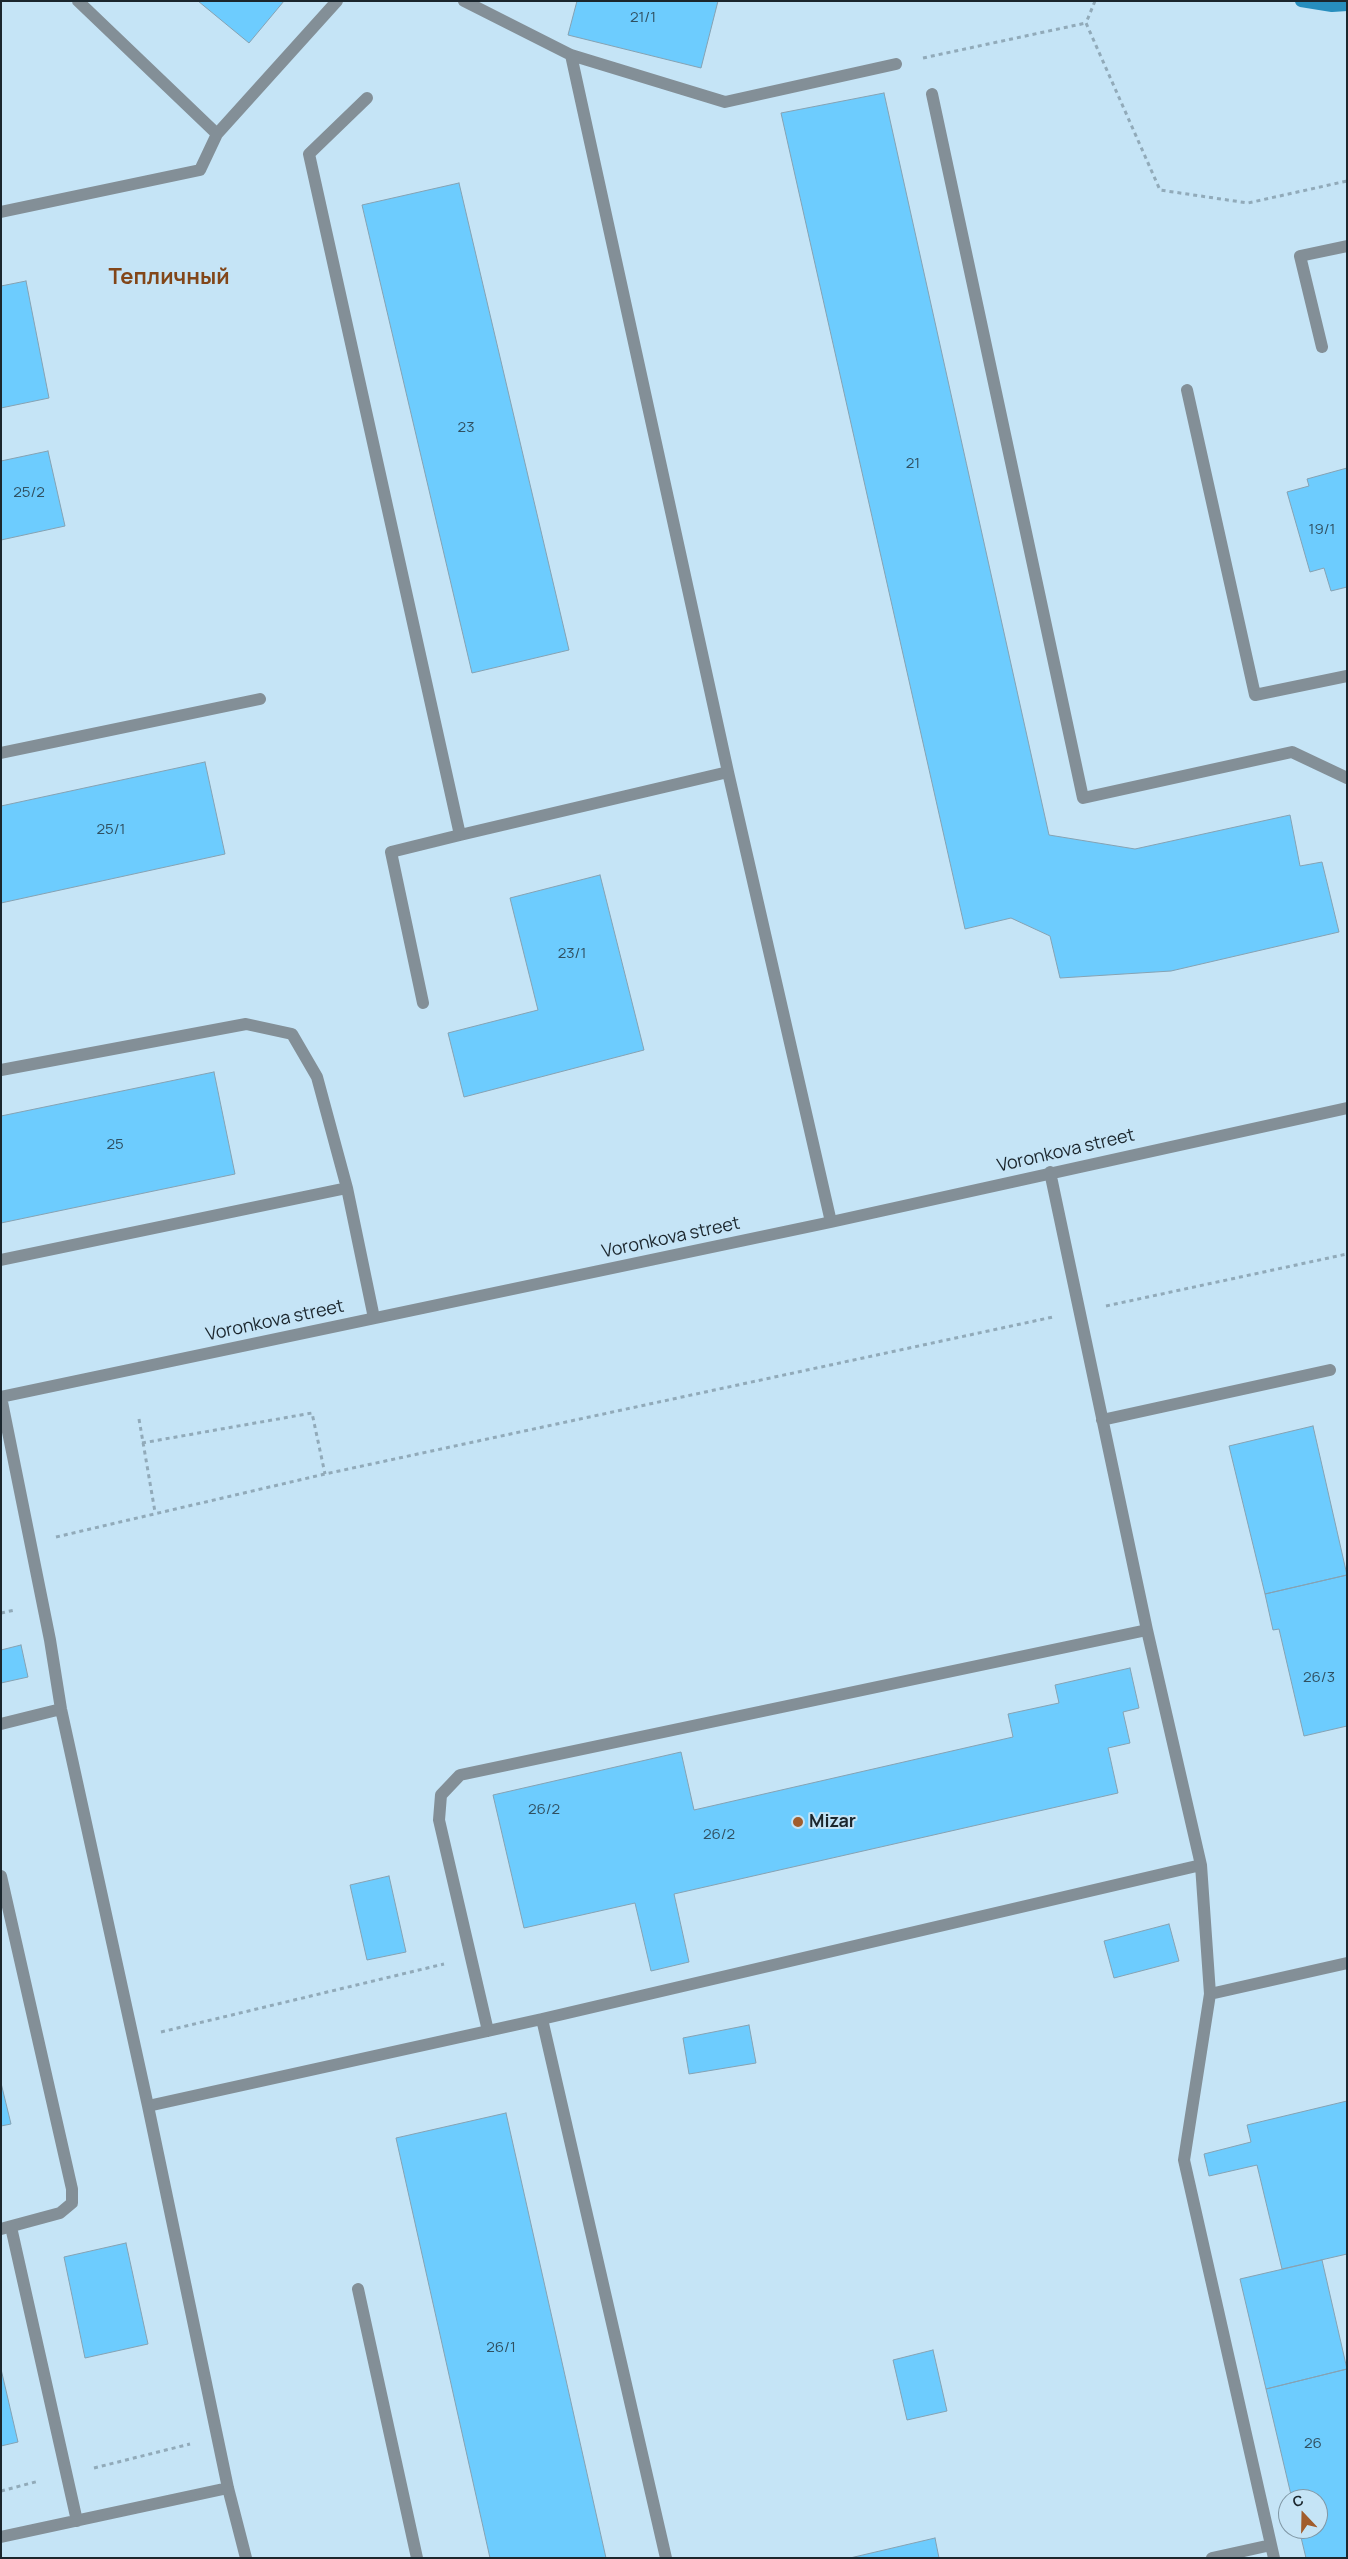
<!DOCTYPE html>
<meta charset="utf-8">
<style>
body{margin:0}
#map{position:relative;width:1348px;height:2559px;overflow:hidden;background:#c5e4f6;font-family:Manrope,sans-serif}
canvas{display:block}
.frame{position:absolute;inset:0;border:2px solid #1b262d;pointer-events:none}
.north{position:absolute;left:1278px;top:2489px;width:50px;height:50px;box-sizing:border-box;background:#c5e4f6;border:1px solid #8198a6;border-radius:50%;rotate:339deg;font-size:14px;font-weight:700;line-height:20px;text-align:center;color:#1b262d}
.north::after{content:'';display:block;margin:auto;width:18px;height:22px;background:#a15d2d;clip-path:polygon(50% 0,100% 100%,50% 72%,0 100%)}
</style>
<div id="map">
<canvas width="1348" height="2559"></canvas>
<div class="frame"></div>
<div class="north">С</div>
</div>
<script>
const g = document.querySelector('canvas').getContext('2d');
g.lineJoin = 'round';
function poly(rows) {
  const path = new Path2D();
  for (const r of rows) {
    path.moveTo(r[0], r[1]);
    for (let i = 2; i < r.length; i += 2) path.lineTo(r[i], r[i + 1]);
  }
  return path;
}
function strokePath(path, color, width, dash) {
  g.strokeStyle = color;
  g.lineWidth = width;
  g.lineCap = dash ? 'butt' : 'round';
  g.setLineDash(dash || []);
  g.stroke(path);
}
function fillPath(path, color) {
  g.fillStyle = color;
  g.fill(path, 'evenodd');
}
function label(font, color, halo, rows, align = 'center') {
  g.font = font + ' Manrope,sans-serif';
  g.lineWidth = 4;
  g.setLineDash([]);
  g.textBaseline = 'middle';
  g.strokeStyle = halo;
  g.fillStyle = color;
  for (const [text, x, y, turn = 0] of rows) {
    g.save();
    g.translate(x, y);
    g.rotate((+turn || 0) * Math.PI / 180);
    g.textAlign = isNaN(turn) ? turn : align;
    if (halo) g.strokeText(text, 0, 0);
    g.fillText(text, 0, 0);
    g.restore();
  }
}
const stream = poly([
 [1301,1,1332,6,1347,5]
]);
const building = poly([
 [198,1,284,1,249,43,198,1],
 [577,1,718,1,701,68,568,35,577,1],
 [884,93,1049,835,1135,849,1290,815,1300,866,1322,862,1339,932,1171,971,1060,978,1050,936,1011,918,965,929,781,113,884,93],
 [459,183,569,650,472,673,362,205,459,183],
 [26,281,49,398,1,408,1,286,26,281],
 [48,451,65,526,1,540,1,461,48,451],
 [1347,468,1347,587,1331,591,1324,568,1310,572,1287,492,1309,486,1307,479,1347,468],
 [205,762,225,854,1,903,1,806,205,762],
 [600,875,644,1050,464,1097,448,1033,538,1010,510,898,600,875],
 [214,1072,235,1174,1,1223,1,1116,214,1072],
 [1313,1426,1347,1575,1265,1594,1229,1446,1313,1426],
 [1347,1575,1347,1726,1304,1736,1279,1629,1273,1630,1265,1594,1347,1575],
 [21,1645,28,1677,1,1683,1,1650,21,1645],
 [1130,1668,1139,1708,1123,1712,1130,1743,1108,1748,1118,1793,674,1894,689,1962,651,1971,635,1903,524,1928,493,1795,681,1752,694,1810,1013,1737,1008,1714,1059,1703,1055,1685,1130,1668],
 [389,1876,406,1952,367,1960,350,1885,389,1876],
 [1169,1924,1179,1961,1114,1978,1104,1941,1169,1924],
 [749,2025,756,2063,689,2074,683,2038,749,2025],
 [1,2083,11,2124,1,2126,1,2083],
 [1347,2101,1347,2254,1282,2269,1257,2165,1209,2176,1204,2154,1251,2142,1247,2125,1347,2101],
 [506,2113,606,2558,490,2558,396,2138,506,2113],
 [126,2243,148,2344,85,2358,64,2257,126,2243],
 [1322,2260,1347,2369,1266,2389,1240,2279,1322,2260],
 [933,2350,947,2411,907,2420,893,2360,933,2350],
 [1,2369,18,2442,1,2446,1,2369],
 [1347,2369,1347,2558,1306,2558,1299,2529,1318,2529,1318,2499,1292,2499,1266,2389,1347,2369],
 [935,2538,939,2558,850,2558,935,2538]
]);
const path = poly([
 [1095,1,1086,23,1160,190,1248,203,1347,181],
 [923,58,1086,23],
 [1106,1306,1347,1254],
 [139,1419,155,1512],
 [142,1443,312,1413,325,1474],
 [56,1537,325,1474,1053,1317],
 [1,1613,15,1610],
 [161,2032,444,1964],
 [94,2468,190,2444],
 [1,2491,39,2481]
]);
const minor = poly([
 [464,1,571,55,725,102,896,64],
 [571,55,728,772],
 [932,94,1083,798,1292,752,1347,778],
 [367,98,309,154,460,835,728,772,831,1222],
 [217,134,337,1],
 [1,212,200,170,217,134,78,1],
 [1322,347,1300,256,1347,246],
 [1187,390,1255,695,1347,676],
 [1,753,260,699],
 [423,1003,391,852,460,835],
 [1,1070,246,1024,292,1034,317,1077,347,1188,374,1318],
 [1050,1172,1147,1630,1201,1865,1210,1994,1184,2160,1274,2558],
 [1,1260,347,1188],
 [1,1397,831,1222,1347,1108],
 [1,1397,50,1640,61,1709,148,2106,228,2488,246,2558],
 [1102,1420,1330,1370],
 [1,1724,61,1709],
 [1,1876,72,2189,72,2203,60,2213,1,2229],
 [1210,1994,1347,1963],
 [542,2019,666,2558],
 [488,2031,439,1820,441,1795,460,1775,1147,1630],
 [148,2106,542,2019,1201,1865],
 [11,2227,77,2521],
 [358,2289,417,2558],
 [1,2537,228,2488],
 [1212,2558,1271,2545]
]);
const markers = [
 [798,1822,6,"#a15d2d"]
];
const numberNames = [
 ["21/1",643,18],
 ["23",466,428],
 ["21",913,464],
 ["25/2",29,493],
 ["19/1",1322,530],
 ["25/1",111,830],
 ["23/1",572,954],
 ["25",115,1145],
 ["26/3",1319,1678],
 ["26/2",544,1810],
 ["26/2",719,1835],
 ["26/1",501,2348],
 ["26",1313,2444]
];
const streetNames = [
 ["Voronkova street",1066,1151,-13],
 ["Voronkova street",671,1238,-12],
 ["Voronkova street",275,1321,-12]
];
const poiNames = [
 ["Mizar",809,1822]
];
const districtNames = [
 ["Тепличный",169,278]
];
strokePath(stream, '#278ebe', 12);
fillPath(building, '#6dccfe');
strokePath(building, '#85a2b3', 1);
strokePath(path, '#91aab9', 3, [4, 4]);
strokePath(minor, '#838f97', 12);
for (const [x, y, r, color] of markers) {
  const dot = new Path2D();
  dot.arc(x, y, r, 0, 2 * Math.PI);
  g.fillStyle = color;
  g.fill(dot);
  strokePath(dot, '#c5e4f6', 2);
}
label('15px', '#305061', null, numberNames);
label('18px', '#1b262d', '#c5e4f6', streetNames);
label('bold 18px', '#1b262d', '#c5e4f6', poiNames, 'left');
label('bold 22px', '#824619', '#c5e4f6', districtNames);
</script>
